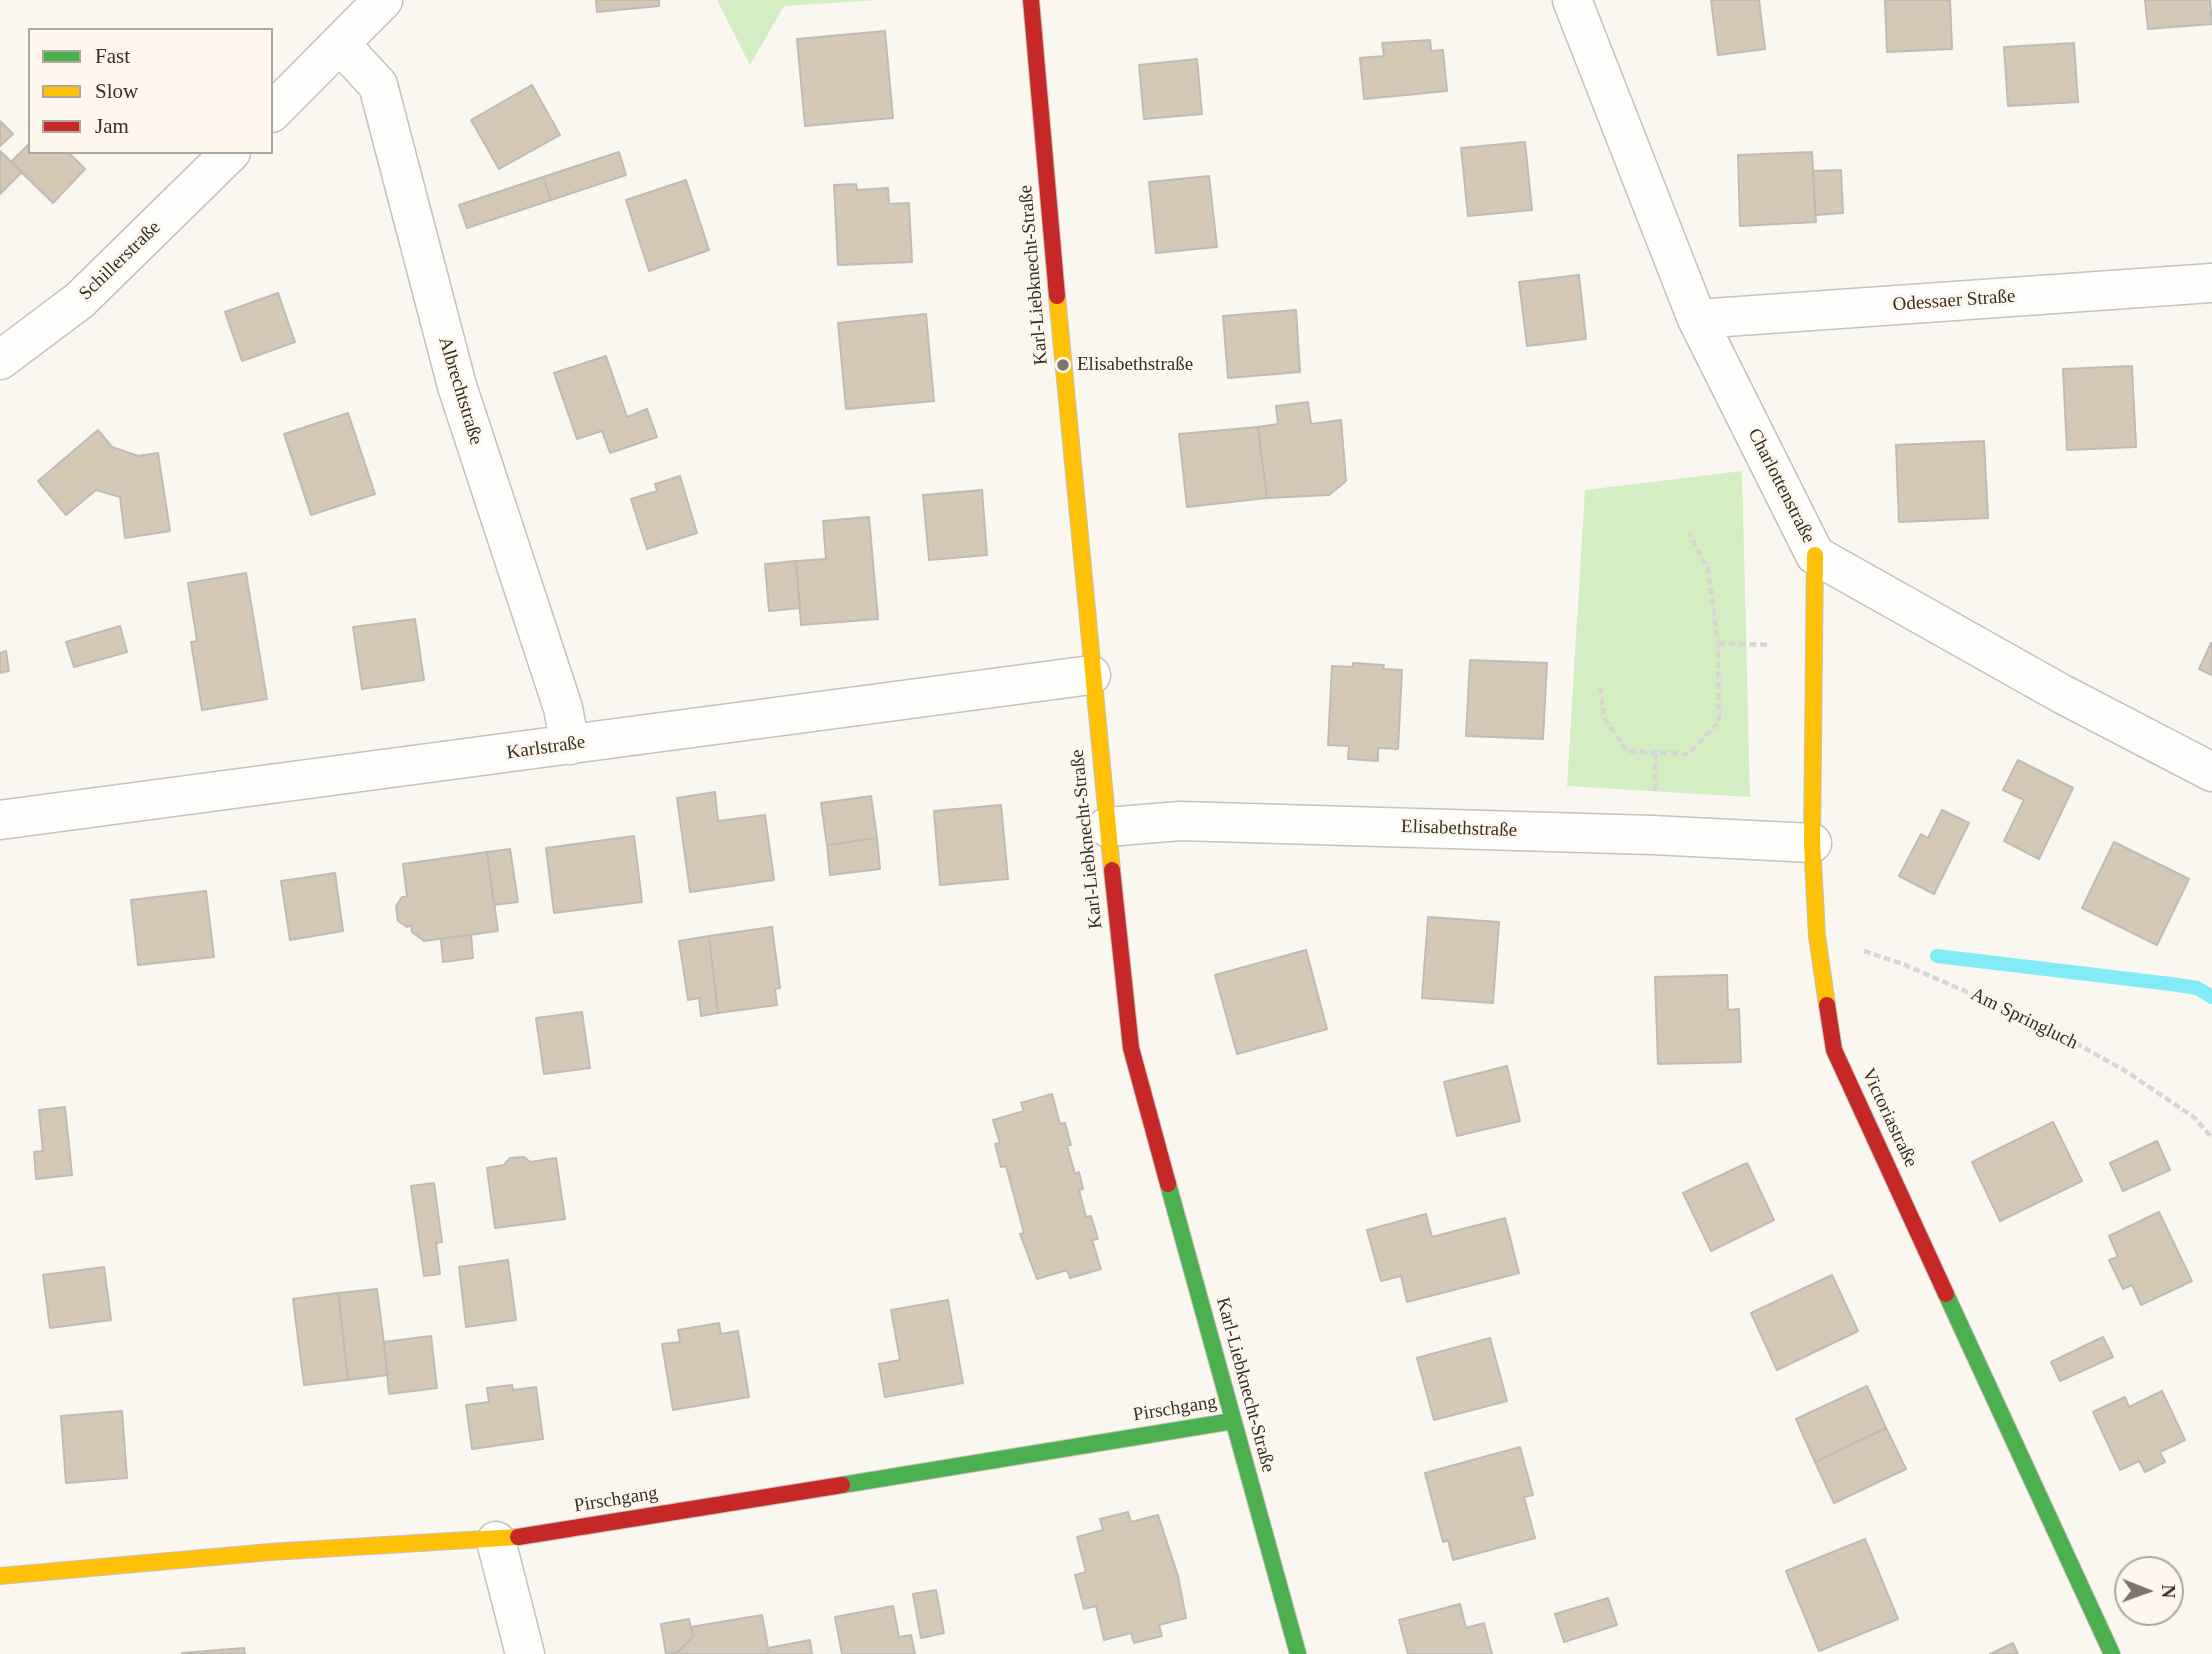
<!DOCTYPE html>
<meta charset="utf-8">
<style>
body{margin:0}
#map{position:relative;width:2212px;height:1654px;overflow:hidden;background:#faf6f0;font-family:"Times New Roman",serif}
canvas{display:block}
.legend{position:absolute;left:28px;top:28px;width:245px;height:126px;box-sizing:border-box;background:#fdf7ed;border:2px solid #ada79e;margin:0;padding:9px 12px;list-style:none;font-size:21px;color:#363027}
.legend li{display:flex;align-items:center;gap:14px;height:35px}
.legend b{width:35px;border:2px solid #ada79e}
.north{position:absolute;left:2114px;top:1556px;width:70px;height:70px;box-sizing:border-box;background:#fdf7ed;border:2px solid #ada79e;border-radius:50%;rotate:91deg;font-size:19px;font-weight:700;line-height:28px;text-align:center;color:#363027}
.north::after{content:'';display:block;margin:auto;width:24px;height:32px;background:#7b756d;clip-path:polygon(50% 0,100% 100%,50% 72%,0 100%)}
</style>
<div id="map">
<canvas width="2212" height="1654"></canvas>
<ul class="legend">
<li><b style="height:9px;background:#4caf50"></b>Fast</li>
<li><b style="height:9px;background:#ffc107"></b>Slow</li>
<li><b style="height:9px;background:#c62828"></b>Jam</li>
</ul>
<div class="north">N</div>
</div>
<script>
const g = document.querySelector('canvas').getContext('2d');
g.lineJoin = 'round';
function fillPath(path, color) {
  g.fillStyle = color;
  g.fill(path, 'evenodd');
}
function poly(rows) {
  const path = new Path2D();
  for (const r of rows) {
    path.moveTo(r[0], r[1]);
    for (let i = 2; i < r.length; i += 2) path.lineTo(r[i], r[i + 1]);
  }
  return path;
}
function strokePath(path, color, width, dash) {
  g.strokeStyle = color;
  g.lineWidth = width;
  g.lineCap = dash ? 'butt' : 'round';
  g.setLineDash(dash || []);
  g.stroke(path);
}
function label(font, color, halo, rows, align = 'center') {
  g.font = font + ' "Times New Roman",serif';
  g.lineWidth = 6;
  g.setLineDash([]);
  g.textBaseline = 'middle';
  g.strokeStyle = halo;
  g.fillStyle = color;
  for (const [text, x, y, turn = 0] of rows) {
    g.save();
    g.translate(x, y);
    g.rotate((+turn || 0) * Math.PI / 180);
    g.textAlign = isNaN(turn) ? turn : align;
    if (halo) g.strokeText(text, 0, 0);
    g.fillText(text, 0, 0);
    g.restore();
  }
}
const green = poly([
 [717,0,878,0,784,6,750,65],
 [1742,471,1750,797,1567,786,1585,490]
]);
const stream = poly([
 [1937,956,2171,984,2197,988,2212,997]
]);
const building = poly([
 [596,0,659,0,659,6,597,12,596,0],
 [1711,0,1759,0,1765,49,1718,55,1711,0],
 [1885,0,1950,0,1952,49,1887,52,1885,0],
 [2145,0,2210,0,2212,24,2148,29,2145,0],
 [885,31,893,118,805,126,797,39,885,31],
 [1430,40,1431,51,1443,50,1447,91,1364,99,1360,58,1384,56,1382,43,1430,40],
 [2074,43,2078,102,2008,106,2004,47,2074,43],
 [1197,59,1202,114,1144,119,1139,65,1197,59],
 [532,85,560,135,499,169,471,120,532,85],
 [0,121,13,134,0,146,0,121],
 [1525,142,1532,210,1468,216,1461,148,1525,142],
 [30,143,30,152,68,152,85,169,53,203,11,162,30,143],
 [0,151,22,172,0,194,0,151],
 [619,152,626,175,551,200,543,177,619,152],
 [1812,152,1816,222,1740,226,1738,155,1812,152],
 [1841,170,1843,213,1815,215,1813,171,1841,170],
 [1209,176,1217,247,1156,253,1149,182,1209,176],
 [543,177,551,200,467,228,459,205,543,177],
 [686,180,709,250,649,271,626,200,686,180],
 [856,184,857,190,888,188,889,204,909,203,912,262,838,265,834,185,856,184],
 [1579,275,1586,339,1527,346,1519,282,1579,275],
 [278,293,295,342,242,361,225,312,278,293],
 [1296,310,1300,372,1228,378,1223,316,1296,310],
 [926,314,934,401,846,409,838,323,926,314],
 [606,356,627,417,647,409,657,437,610,453,602,431,577,439,554,373,606,356],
 [2132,366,2136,447,2067,450,2063,369,2132,366],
 [1308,402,1311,424,1341,420,1346,481,1329,495,1267,498,1258,427,1278,424,1276,406,1308,402],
 [348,413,375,494,311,515,284,434,348,413],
 [1258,427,1267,498,1187,507,1179,434,1258,427],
 [98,430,112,447,138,456,158,453,170,531,125,538,120,497,96,490,66,515,38,481,98,430],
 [1984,441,1988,518,1899,522,1896,445,1984,441],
 [680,476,697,533,647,549,631,499,657,491,655,484,680,476],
 [982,490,987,555,929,560,923,495,982,490],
 [869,517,878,619,801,625,796,561,826,559,823,521,869,517],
 [796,561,800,608,769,611,765,564,796,561],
 [246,573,267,699,202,710,191,642,197,641,188,583,246,573],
 [415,619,424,680,362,689,353,627,415,619],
 [120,626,127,652,74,667,66,642,120,626],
 [2211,643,2212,644,2212,675,2199,669,2211,643],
 [6,651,9,671,0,673,0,653,6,651],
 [1470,660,1547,663,1543,739,1466,736,1470,660],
 [1353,663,1384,665,1383,669,1402,670,1398,749,1378,748,1378,761,1348,759,1349,746,1328,745,1332,666,1353,667,1353,663],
 [2018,760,2073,788,2039,859,2004,841,2024,800,2003,790,2018,760],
 [715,792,718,821,765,815,774,880,690,892,677,798,715,792],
 [871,796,877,838,827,845,821,803,871,796],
 [1001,805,1008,879,940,885,934,811,1001,805],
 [1942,810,1969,823,1934,894,1899,876,1921,834,1928,838,1942,810],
 [634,836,642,902,554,913,546,848,634,836],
 [877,838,880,869,830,875,827,845,877,838],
 [2114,842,2189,879,2157,945,2082,908,2114,842],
 [510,849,518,902,494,905,487,852,510,849],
 [487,852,498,931,424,941,412,932,411,925,407,927,398,921,396,906,402,897,407,897,403,864,487,852],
 [335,873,343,931,290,940,281,881,335,873],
 [206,891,214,957,138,965,131,900,206,891],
 [1428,917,1499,922,1493,1003,1422,998,1428,917],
 [772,927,780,988,775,989,777,1005,718,1013,709,936,772,927],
 [471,935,473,958,443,962,441,939,471,935],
 [709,936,718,1013,701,1016,699,998,688,1000,679,941,709,936],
 [1306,950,1327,1029,1237,1054,1215,975,1306,950],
 [1727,975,1728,1010,1739,1009,1741,1062,1658,1064,1655,977,1727,975],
 [582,1012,590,1068,544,1074,536,1018,582,1012],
 [1507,1066,1520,1121,1457,1136,1444,1082,1507,1066],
 [1052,1094,1060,1124,1065,1123,1071,1145,1067,1146,1075,1174,1079,1172,1083,1189,1079,1190,1086,1217,1091,1216,1098,1239,1092,1240,1101,1269,1070,1278,1067,1270,1037,1279,1020,1234,1024,1233,1006,1166,1001,1167,995,1144,1000,1143,993,1120,1024,1111,1021,1103,1052,1094],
 [65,1107,72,1175,36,1179,34,1152,43,1151,39,1110,65,1107],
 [2053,1122,2082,1181,2000,1221,1972,1162,2053,1122],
 [2157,1141,2170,1170,2123,1191,2110,1163,2157,1141],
 [524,1157,530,1162,556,1158,565,1219,495,1228,487,1168,504,1165,510,1158,524,1157],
 [1747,1163,1774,1220,1711,1251,1683,1193,1747,1163],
 [434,1183,442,1242,436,1243,440,1274,424,1276,411,1186,434,1183],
 [2159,1212,2192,1281,2141,1305,2132,1285,2123,1289,2109,1260,2118,1257,2109,1236,2159,1212],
 [1426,1214,1432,1237,1505,1218,1519,1273,1407,1302,1401,1276,1381,1281,1367,1230,1426,1214],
 [508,1260,516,1320,466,1327,459,1267,508,1260],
 [104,1267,111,1320,50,1328,43,1275,104,1267],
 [1832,1275,1858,1331,1777,1370,1751,1313,1832,1275],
 [377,1289,388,1375,348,1380,338,1293,377,1289],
 [338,1293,348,1380,304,1385,293,1299,338,1293],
 [948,1300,963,1383,885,1397,879,1364,900,1360,891,1310,948,1300],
 [719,1323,721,1334,738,1331,749,1397,673,1410,662,1344,680,1342,678,1330,719,1323],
 [431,1336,437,1388,389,1394,384,1342,431,1336],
 [2103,1337,2113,1357,2060,1381,2051,1362,2103,1337],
 [1490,1338,1507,1401,1434,1420,1417,1358,1490,1338],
 [512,1385,513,1390,536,1387,543,1439,472,1449,466,1405,489,1402,487,1388,512,1385],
 [1867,1386,1886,1428,1815,1462,1796,1419,1867,1386],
 [2162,1391,2185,1440,2160,1452,2165,1462,2145,1472,2139,1461,2120,1470,2093,1412,2125,1397,2129,1407,2162,1391],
 [122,1411,127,1478,66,1483,61,1416,122,1411],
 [1886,1428,1906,1469,1834,1503,1815,1462,1886,1428],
 [1520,1447,1533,1495,1524,1497,1535,1538,1453,1560,1448,1540,1443,1542,1425,1473,1520,1447],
 [1128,1512,1131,1522,1158,1515,1178,1576,1186,1618,1159,1625,1162,1636,1134,1643,1131,1633,1104,1640,1096,1606,1084,1609,1075,1575,1086,1572,1077,1537,1103,1530,1100,1519,1128,1512],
 [1865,1539,1898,1619,1819,1651,1786,1571,1865,1539],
 [936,1590,944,1633,921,1638,913,1594,936,1590],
 [1608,1598,1617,1625,1564,1642,1555,1614,1608,1598],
 [1460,1604,1466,1628,1484,1623,1492,1654,1408,1654,1399,1620,1460,1604],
 [893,1606,899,1637,911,1635,915,1654,842,1654,835,1617,893,1606],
 [762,1615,769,1654,675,1654,693,1637,691,1627,762,1615],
 [689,1619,693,1637,678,1652,666,1654,661,1624,689,1619],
 [810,1640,812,1654,769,1654,768,1648,810,1640],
 [2013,1643,2018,1654,1990,1654,2013,1643],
 [244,1648,245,1654,182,1653,244,1648]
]);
const path = poly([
 [1718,643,1770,645],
 [1600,687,1604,718,1627,751,1688,754,1719,722,1718,643,1708,569,1689,533],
 [1655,752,1655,792],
 [1864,951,1903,964,2049,1028,2127,1072,2195,1118,2212,1138]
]);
const street = poly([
 [1572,0,1697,319,1815,555,2062,694,2212,772],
 [341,45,378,85,457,386,563,708,570,745],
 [271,113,383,0],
 [1697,319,2212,283],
 [0,360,80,300,231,152],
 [0,820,1091,675],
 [1107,827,1180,821,1652,835,1812,843],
 [496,1541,525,1654]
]);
const fast = poly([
 [1168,1184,1298,1654],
 [1946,1294,2112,1654],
 [842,1485,1233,1421]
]);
const slow = poly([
 [1057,296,1112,870],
 [1815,555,1812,843,1817,936,1827,1005],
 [0,1576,270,1552,518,1537]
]);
const jam = poly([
 [1031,0,1057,296],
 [1112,870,1131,1048,1168,1184],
 [1827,1005,1834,1050,1946,1294],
 [518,1537,842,1485]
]);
const markers = [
 [1063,365,7,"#7b756d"]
];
const streetNames = [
 ["Schillerstraße",120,261,-44],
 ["Karl-Liebknecht-Straße",1034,275,-95],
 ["Odessaer Straße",1954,301,-4],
 ["Albrechtstraße",460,391,73],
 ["Charlottenstraße",1781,486,63],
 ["Karlstraße",546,748,-8],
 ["Elisabethstraße",1459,829,2],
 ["Karl-Liebknecht-Straße",1087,839,-96],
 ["Am Springluch",2024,1019,26],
 ["Victoriastraße",1889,1118,65],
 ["Karl-Liebknecht-Straße",1245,1385,75],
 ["Pirschgang",1175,1409,-9],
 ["Pirschgang",616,1500,-9]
];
const poiNames = [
 ["Elisabethstraße",1077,365]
];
fillPath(green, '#d3eec2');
strokePath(stream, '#82ebf6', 14);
fillPath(building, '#d5c9b5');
strokePath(building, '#c0bcb5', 2);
strokePath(street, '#c6c1ba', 41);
strokePath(fast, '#c6c1ba', 18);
strokePath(slow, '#c6c1ba', 18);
strokePath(jam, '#c6c1ba', 18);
strokePath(path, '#d8d5d3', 4.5, [7, 3.5]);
strokePath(street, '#fefefd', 38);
strokePath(fast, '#4caf50', 16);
strokePath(slow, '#ffc107', 16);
strokePath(jam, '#c62828', 16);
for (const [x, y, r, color] of markers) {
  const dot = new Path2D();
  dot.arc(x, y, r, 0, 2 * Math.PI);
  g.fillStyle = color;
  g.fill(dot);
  strokePath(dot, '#fdf7ed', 2.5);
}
label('19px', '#363027', '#fdf7ed', streetNames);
label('19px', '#363027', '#fdf7ed', poiNames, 'left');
</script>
